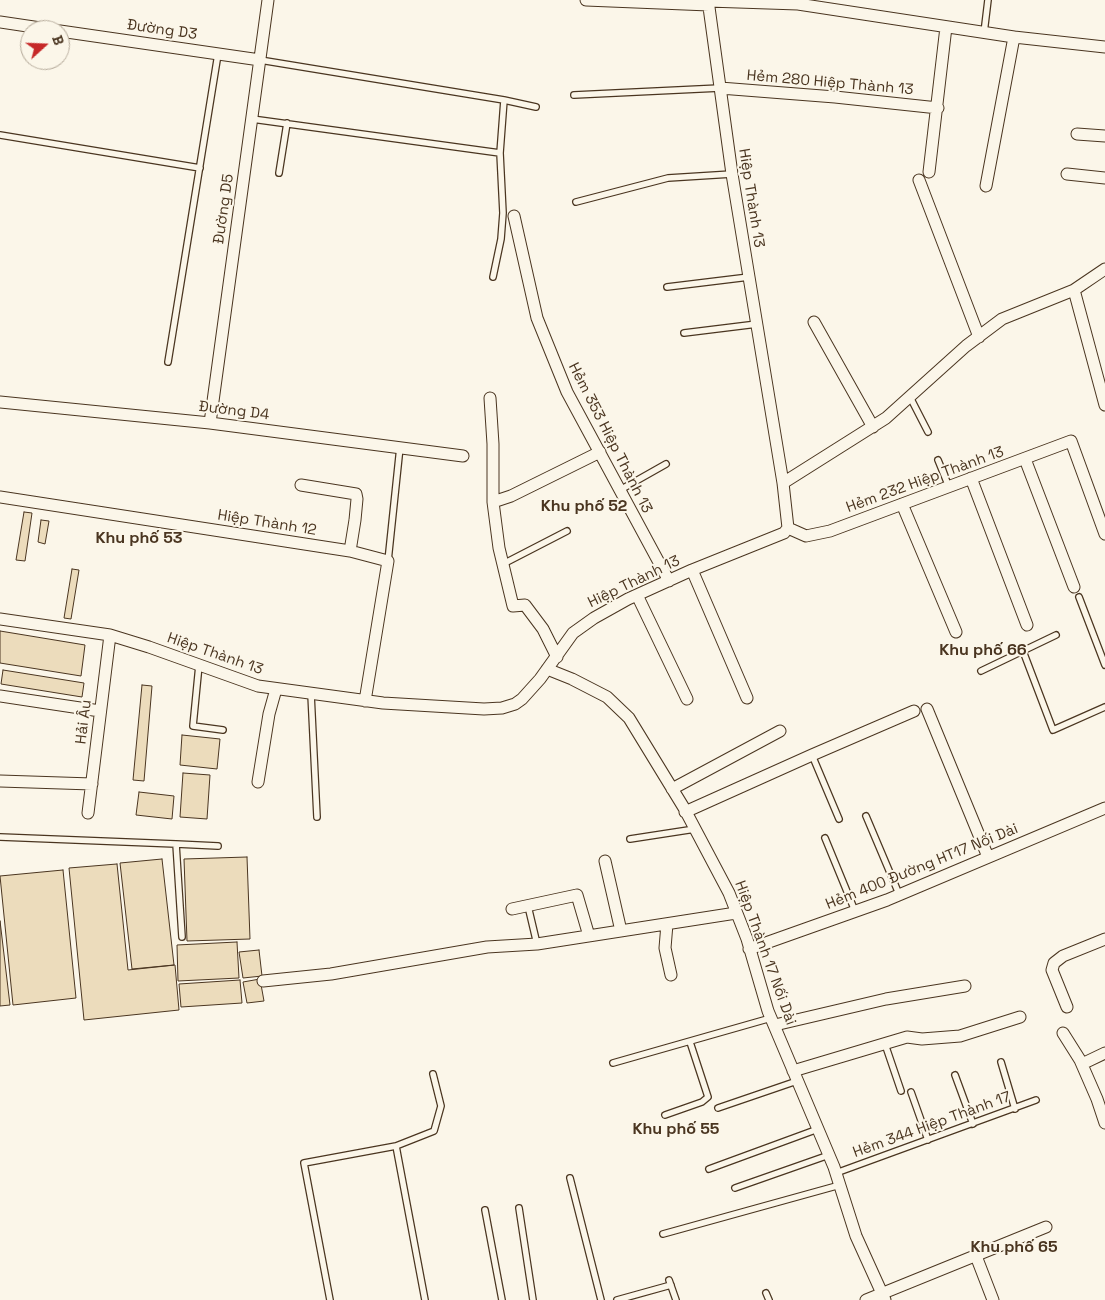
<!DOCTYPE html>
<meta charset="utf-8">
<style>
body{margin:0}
#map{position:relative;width:1105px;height:1300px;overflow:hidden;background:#fbf6e9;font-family:"Space Grotesk",sans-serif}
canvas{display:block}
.north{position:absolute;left:20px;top:20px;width:50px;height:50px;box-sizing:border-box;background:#fbf6e9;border:1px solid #b4a999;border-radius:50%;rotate:70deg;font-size:14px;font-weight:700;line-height:20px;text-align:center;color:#4a3520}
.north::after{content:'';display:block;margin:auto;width:18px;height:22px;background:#c62828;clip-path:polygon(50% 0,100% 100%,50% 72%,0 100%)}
</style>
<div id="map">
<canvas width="1105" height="1300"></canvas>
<div class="north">B</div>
</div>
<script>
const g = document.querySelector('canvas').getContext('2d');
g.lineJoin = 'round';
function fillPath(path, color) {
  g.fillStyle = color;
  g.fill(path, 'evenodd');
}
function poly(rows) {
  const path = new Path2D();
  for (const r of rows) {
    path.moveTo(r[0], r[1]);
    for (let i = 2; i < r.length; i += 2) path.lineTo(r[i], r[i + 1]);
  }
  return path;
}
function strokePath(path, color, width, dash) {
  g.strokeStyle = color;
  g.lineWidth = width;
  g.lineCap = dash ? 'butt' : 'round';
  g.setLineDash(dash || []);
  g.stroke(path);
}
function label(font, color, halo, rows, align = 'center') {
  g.font = font + ' "Space Grotesk",sans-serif';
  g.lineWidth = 4;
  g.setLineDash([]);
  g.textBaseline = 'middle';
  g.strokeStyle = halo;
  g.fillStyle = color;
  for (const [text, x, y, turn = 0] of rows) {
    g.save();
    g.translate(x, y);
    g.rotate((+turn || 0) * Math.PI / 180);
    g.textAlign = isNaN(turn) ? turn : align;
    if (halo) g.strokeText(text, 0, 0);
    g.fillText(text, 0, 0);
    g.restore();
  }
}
const building = poly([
 [24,512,32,513,25,561,16,560,24,512],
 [41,520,49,521,45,544,38,542,41,520],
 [72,569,79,570,71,619,64,618,72,569],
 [0,631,85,645,81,676,0,663,0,631],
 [3,670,84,683,82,697,1,684,3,670],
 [142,685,152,686,144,781,133,780,142,685],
 [182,735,220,739,217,769,180,765,182,735],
 [183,773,210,775,207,819,180,817,183,773],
 [139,792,174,796,172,819,136,815,139,792],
 [247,857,250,939,187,941,184,859,247,857],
 [162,859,174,965,132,969,120,863,162,859],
 [117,864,128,970,175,965,179,1010,84,1020,69,868,117,864],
 [63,870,76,998,13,1005,0,876,63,870],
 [0,921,10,1005,0,1006,0,921],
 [237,942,239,978,178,981,177,945,237,942],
 [259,950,262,976,243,978,239,952,259,950],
 [260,979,264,1001,247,1003,243,982,260,979],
 [240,980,242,1003,181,1007,179,984,240,980]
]);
const lane = poly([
 [984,33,988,0],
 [260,60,504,100,536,107],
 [574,95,720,88],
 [252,119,500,153],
 [0,135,200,168],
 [279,173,287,123],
 [576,202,668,178,732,174],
 [493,277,501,239,503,213,500,153,504,100],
 [667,287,749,277],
 [684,333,757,324],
 [168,362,218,54],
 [910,397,928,432],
 [938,460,949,487],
 [620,490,666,464],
 [388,561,400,447],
 [503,564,567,531],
 [1079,597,1105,665],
 [1023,651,1053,730,1105,707],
 [199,665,193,726,223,730],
 [981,671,1056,635],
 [311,694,317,817],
 [812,755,839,819],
 [866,816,899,894],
 [0,837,176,844,182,937],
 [825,838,855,911],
 [630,839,695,829],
 [176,844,218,846],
 [528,906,537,944],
 [885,1044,901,1091],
 [1001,1062,1015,1109],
 [613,1063,771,1018],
 [955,1075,973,1124],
 [911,1092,928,1140],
 [718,1108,797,1081],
 [665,1115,702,1102,708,1097,690,1042],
 [709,1169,818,1129],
 [836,1173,1036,1100],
 [570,1178,601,1300],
 [735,1188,829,1155],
 [519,1208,533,1300],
 [485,1210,502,1300],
 [663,1234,840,1185],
 [669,1280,676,1300],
 [766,1293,769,1300],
 [330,1300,304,1163,396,1146],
 [425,1300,396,1146,434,1131,441,1106,433,1074],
 [617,1300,671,1285]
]);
const street = poly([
 [586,0,709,5],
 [708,1,798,4,1014,37,1105,47],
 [0,22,54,30],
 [60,31,260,60],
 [720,88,835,97,938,108],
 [1077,134,1105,136],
 [929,172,946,27],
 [1067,174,1105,178],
 [919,180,979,337],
 [986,186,1014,37],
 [514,216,537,318,567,392,669,581],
 [1074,290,1105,405],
 [814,322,873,427],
 [490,398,493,444,493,502,499,548,513,606,525,605,543,629,557,657],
 [0,402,210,423,463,456],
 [210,423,268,0],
 [1025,459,1074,587],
 [971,478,1027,625],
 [783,483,886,418,966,346,1002,319,1074,290,1105,269],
 [301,485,356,494,357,499,355,520,350,551],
 [0,497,350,551,388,561,365,701],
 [493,502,511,496,600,452],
 [902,504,956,632],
 [788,528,806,536,830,531,1071,441,1105,534],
 [692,570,747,698],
 [637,595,687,699],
 [0,619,110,635,149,647,258,686,383,703,484,709,502,708,515,704,522,699,540,679,573,633,594,618,628,599,692,570,784,533,788,528,783,483,732,174,708,0],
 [547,669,572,679,607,697,629,718,684,808,729,893,747,939,768,1011,834,1167,856,1236,885,1300],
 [0,696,100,711],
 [927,709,988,857],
 [0,781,92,784],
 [258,782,269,714,276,689],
 [672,789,780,731],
 [685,812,812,755,914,711],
 [88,813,110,635],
 [605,861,621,931],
 [512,909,577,895,589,936],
 [667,924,665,948,671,975],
 [749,949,887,900,1105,808],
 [263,981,331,974,487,947,537,944,736,913],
 [1067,1007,1052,970,1054,963,1063,956,1105,939],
 [775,1025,886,999,965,986],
 [1063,1033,1080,1060,1097,1099,1105,1123],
 [1082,1064,1105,1053],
 [793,1071,907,1037,922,1039,960,1036,1020,1017],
 [976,1256,993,1300],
 [866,1300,1046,1227]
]);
const streetNames = [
 ["Đường D3",162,30,8],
 ["Hẻm 280 Hiệp Thành 13",830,83,5],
 ["Hiệp Thành 13",751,198,81],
 ["Đường D5",224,209,-82],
 ["Đường D4",234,411,7],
 ["Hẻm 353 Hiệp Thành 13",610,438,63],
 ["Hẻm 232 Hiệp Thành 13",925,480,-20],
 ["Hiệp Thành 12",267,523,9],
 ["Hiệp Thành 13",634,582,-26],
 ["Hiệp Thành 13",215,654,19],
 ["Hải Âu",84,722,-83],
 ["Hẻm 400 Đường HT17 Nối Dài",922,867,-22],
 ["Hiệp Thành 17 Nối Dài",765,953,70],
 ["Hẻm 344 Hiệp Thành 17",932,1125,-20]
];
const neighbourhoodNames = [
 ["Khu phố 52",584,507],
 ["Khu phố 53",139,539],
 ["Khu phố 66",983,651],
 ["Khu phố 55",676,1130],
 ["Khu phố 65",1014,1248]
];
fillPath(building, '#ecdcbc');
strokePath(building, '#4a3520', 1);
strokePath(lane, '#4a3520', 8);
strokePath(street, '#4a3520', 13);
strokePath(lane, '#fbf6e9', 5.5);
strokePath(street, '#fbf6e9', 11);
label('15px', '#4a3520', '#fbf6e9', streetNames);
label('bold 16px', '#4a3520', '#fbf6e9', neighbourhoodNames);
</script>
